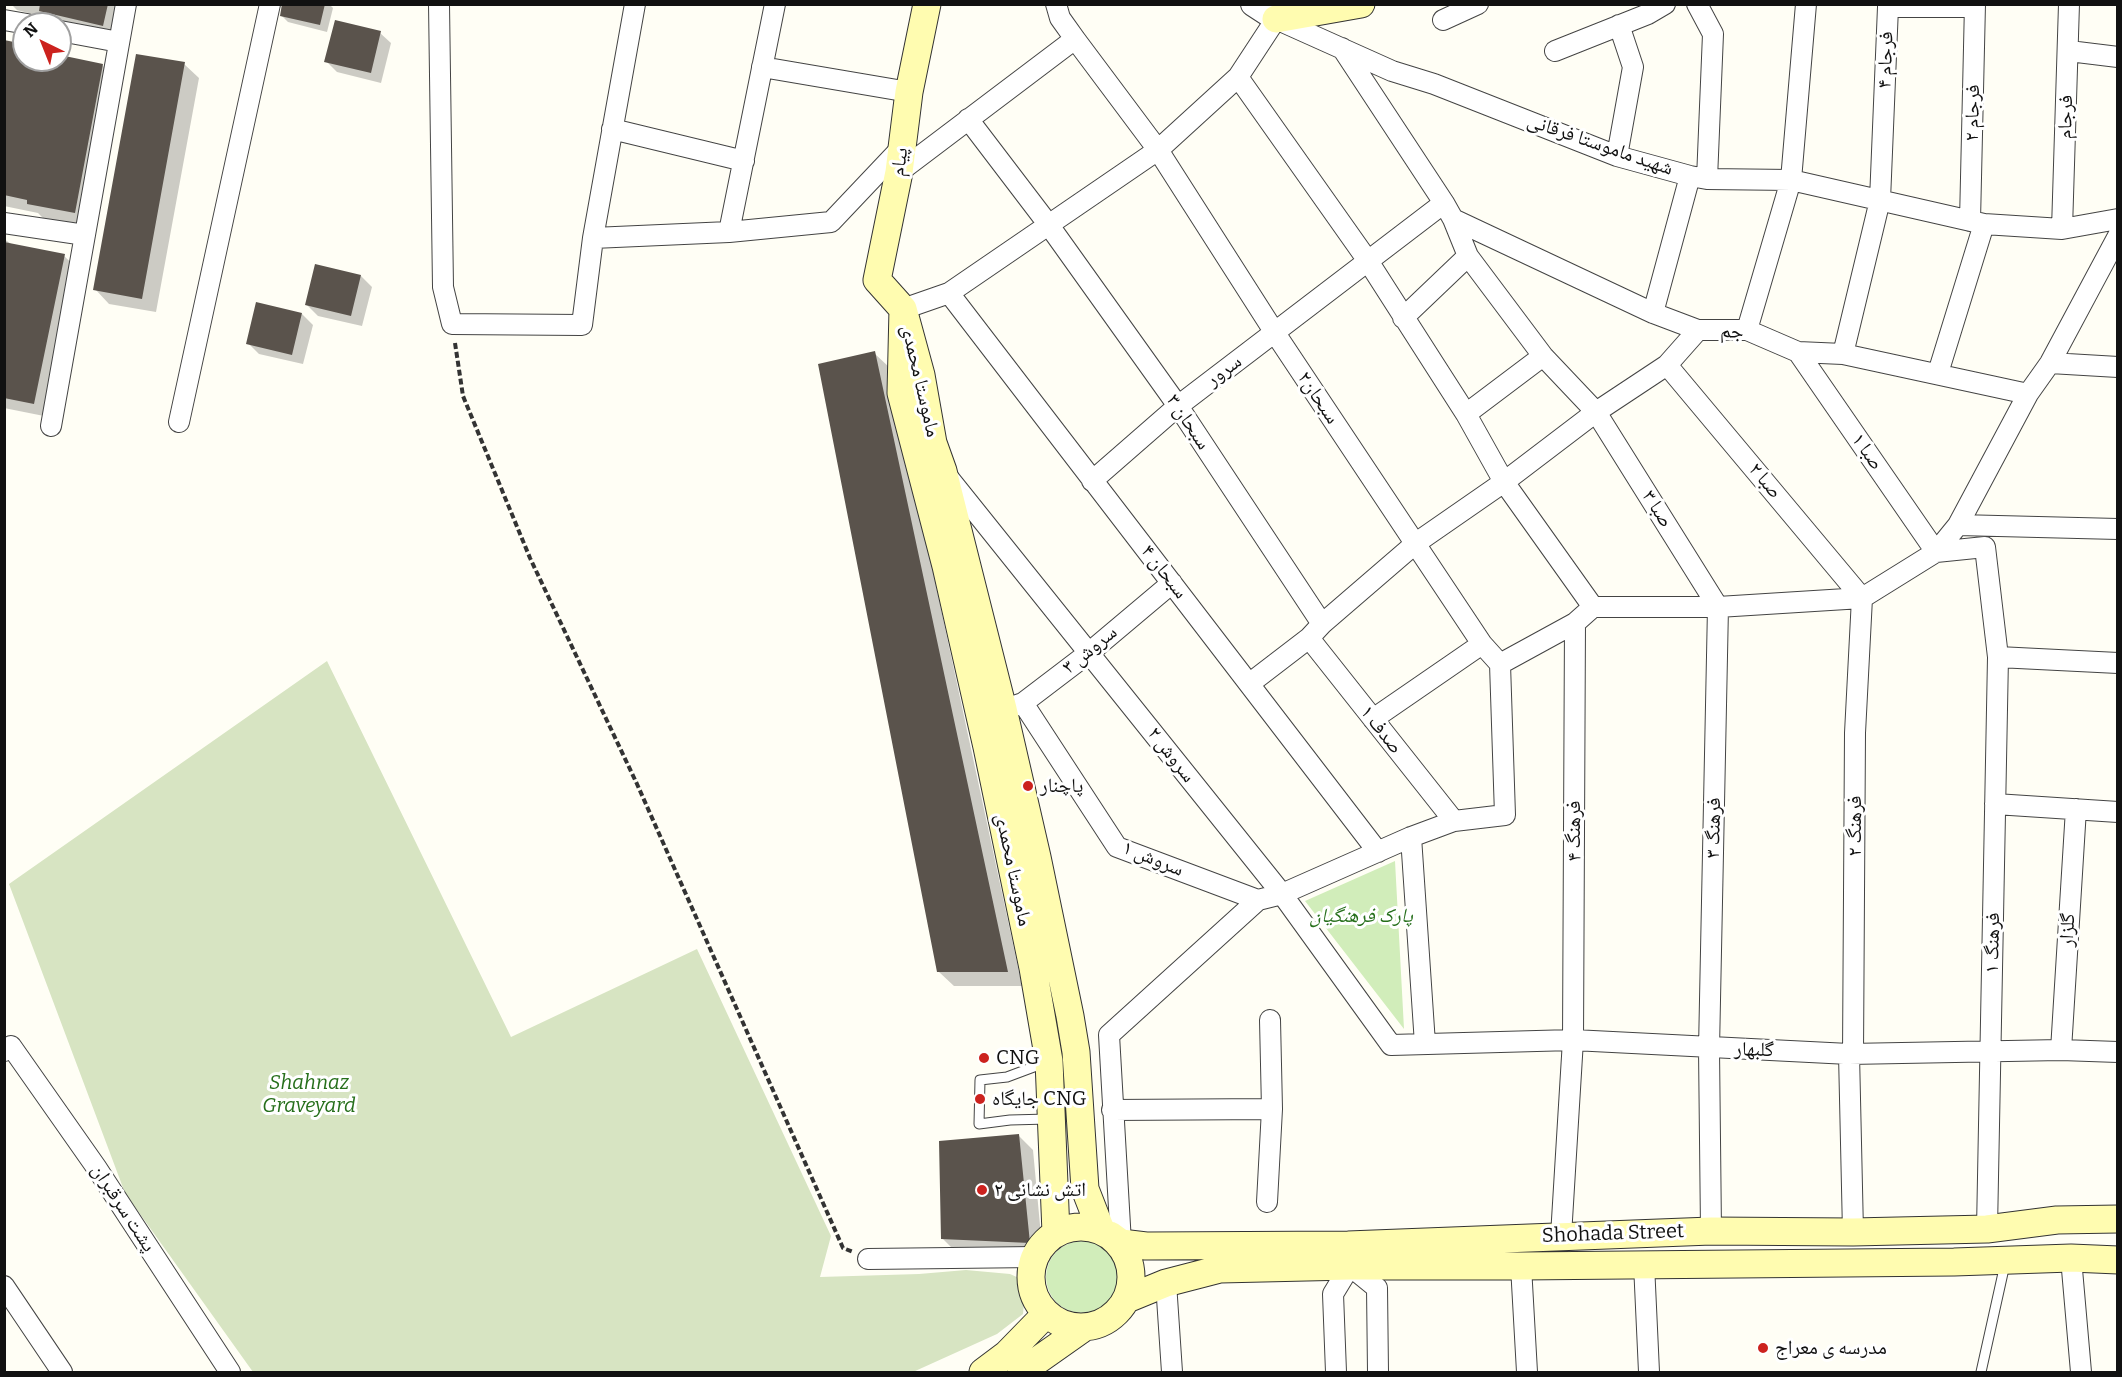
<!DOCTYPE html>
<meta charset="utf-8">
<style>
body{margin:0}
#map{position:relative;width:2122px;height:1377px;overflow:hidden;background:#fffef5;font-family:Bitter,serif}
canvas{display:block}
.frame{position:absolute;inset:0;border:6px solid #111;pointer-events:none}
.north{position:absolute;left:12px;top:12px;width:60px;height:60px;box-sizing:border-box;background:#fff;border:2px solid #a0a0a0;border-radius:50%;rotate:317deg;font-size:16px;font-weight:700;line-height:24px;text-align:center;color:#111}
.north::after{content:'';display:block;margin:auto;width:21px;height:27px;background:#cc221e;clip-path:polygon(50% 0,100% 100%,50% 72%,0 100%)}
</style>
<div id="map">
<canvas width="2122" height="1377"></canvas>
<div class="frame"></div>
<div class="north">N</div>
</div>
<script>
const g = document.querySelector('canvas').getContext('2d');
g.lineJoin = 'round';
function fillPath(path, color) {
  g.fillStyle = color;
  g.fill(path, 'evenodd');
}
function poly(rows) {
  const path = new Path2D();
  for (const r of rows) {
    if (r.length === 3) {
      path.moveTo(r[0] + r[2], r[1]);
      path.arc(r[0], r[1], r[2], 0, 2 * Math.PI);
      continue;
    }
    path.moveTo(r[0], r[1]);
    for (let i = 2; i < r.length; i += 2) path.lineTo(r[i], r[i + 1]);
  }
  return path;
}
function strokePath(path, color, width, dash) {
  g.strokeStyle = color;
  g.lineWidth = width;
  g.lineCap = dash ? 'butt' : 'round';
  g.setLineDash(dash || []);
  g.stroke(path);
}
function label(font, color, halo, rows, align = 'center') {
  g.font = font + ' Bitter,"Noto Naskh Arabic",serif';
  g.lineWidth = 6;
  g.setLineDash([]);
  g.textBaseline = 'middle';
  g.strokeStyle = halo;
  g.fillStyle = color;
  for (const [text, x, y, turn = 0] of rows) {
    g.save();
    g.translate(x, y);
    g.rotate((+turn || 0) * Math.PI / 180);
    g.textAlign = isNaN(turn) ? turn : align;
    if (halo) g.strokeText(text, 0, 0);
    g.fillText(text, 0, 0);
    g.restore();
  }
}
const green = poly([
 [1395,861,1404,1029,1305,901],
 [1082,1277,36]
]);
const cemetery = poly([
 [327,661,511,1037,697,949,831,1236,820,1277,919,1274,966,1270,1010,1274,1021,1279,1025,1290,1023,1314,997,1334,913,1372,253,1372,125,1193,9,884]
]);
const shadow = poly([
 [11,4,121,4,114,36,17,10],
 [283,4,329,4,333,8,327,32,288,22,281,15],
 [380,33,391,43,381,83,337,72,326,61],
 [4,42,24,46,24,60,60,60,60,57,102,65,117,80,89,227,43,218,38,213,4,206],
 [184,64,199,78,156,312,109,304,95,289],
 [4,239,14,246,64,256,79,270,49,417,4,408],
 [361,276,372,287,362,326,318,316,307,305],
 [302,314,313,325,303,364,259,354,248,343],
 [874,353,889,367,1022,986,954,986,939,972],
 [1018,1135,1033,1150,1043,1257,957,1253,942,1238]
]);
const building = poly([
 [40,4,108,4,103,26,39,11],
 [282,4,325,4,320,25,280,16],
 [335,20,381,31,371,73,324,62],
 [4,40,24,44,24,60,60,60,60,55,103,64,75,213,27,204,27,200,4,195],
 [136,54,185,62,142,299,93,290],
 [4,242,65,254,34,404,4,398],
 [315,264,361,275,351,316,305,305],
 [256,302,302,313,292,355,246,344],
 [875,351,1008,972,937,972,818,364],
 [1019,1134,1030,1243,941,1239,939,1141]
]);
const path = poly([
 [455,343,463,396,530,558,637,784,843,1248,853,1252]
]);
const service = poly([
 [1047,1062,1007,1077,980,1080,979,1124,1010,1120,1048,1119],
 [1981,1372,2005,1264]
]);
const minor = poly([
 [439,4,443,287,452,324,582,325,593,238,635,4],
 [1697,4,1713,34,1707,179],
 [1276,19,1392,71,1434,84,1617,156,1690,176,1707,179,1791,180,1984,224,2062,229,2118,219],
 [4,20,27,24],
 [1443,20,1478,4],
 [60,31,119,42],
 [1342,48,1444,203,1453,219,1468,256,1543,356,1596,412,1718,607,1709,1049,1711,1231],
 [1555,51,1648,14,1665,4],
 [2069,51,2118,57],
 [762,67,909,92],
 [1238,77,1368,261,1466,414,1504,482,1593,607],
 [968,119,1048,224,1178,406,1322,624],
 [612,129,744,161],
 [1617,156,1633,67,1619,25],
 [899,172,1075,39],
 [1453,219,1653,313,1698,330,1747,330,1798,352,1843,354,2028,394],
 [1970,221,1975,4],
 [4,223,85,235],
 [2062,229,2069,4],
 [729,232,775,4],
 [593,238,729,232,831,222,902,147],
 [949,293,1378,852],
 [903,309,949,293,1158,150,1238,77,1276,19,1280,4],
 [1653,313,1690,176],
 [1403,318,1468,256],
 [1747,330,1791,180,1806,4],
 [1798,352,1936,552,1985,547,1998,657,1987,1229],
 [1843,354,1880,200,1888,7,1975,7],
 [2050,363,2118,367],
 [1667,365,1862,598,1855,733,1853,1054],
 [1938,373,1984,224],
 [1466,414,1543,356],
 [179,422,270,4],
 [51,426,126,4],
 [947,476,1282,894,1391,1045,1573,1040,1849,1054,2061,1050,2118,1052],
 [1092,481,1178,406,1444,203],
 [1958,525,2118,529],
 [1309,638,1454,821],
 [1998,657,2118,663],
 [1500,664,1575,623,1593,607,1718,607,1862,598,1936,552,1958,525,2028,394,2050,363,2118,236],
 [1249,684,1309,638,1322,624,1416,543,1504,482,1596,412,1667,365,1698,330],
 [1023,703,1117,847,1258,900,1282,894,1411,837,1454,821,1505,815,1500,664,1482,644,1275,333,1158,150,1075,39,1060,18,1056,4],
 [1011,707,1023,703,1090,652,1172,583],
 [1373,719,1482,644],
 [1995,804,2118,812],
 [1411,837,1425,1044],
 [2061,1050,2076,809],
 [4,1051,11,1046,96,1167,230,1372],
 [1849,1054,1853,1232],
 [1112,1110,1272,1109],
 [1267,1202,1272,1109,1270,1020],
 [1561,1236,1573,1040,1575,623],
 [1121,1243,1109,1035,1258,900],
 [2071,1258,2081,1372],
 [868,1259,1035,1257],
 [1644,1264,1649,1372],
 [1350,1266,1377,1288,1378,1372],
 [1521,1266,1527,1372],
 [1166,1283,1172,1372],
 [4,1286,62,1372],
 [1336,1372,1333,1294,1350,1266]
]);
const tertiary = poly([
 [1253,4,1276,19]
]);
const secondary = poly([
 [1276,19,1361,4],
 [903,309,877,280,899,172,909,92,927,4],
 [1081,1277,50],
 [1056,1233,1049,1061,1033,968,987,747,946,566,901,393,903,309,921,375,933,443,943,471,1003,709,1037,857,1070,1016,1076,1052,1085,1189,1101,1230],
 [1110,1235,1121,1243,1146,1246,1348,1245,1711,1231,1853,1232,1987,1229,2057,1220,2118,1219],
 [1127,1299,1166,1283,1220,1269,1350,1266,1521,1266,1954,1262,2071,1258,2118,1260],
 [983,1372,1007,1354,1046,1314],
 [1021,1372,1085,1327]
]);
const markers = [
 [1028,786,6,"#cc221e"],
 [984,1058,6,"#cc221e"],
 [980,1099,6,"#cc221e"],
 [982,1190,6,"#cc221e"],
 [1763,1348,6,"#cc221e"]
];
const streetNames = [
 ["فرجام ۴",1886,60,-88],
 ["فرجام ۲",1973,113,-89],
 ["فرجام",2066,117,-88],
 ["شهید ماموستا فرقانی",1600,145,19],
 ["پیام",900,162,-82],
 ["جم",1732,332,4],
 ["سرور",1224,371,-37],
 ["ماموستا محمدی",920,381,77],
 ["سبحان۲",1318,398,56],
 ["سبحان ۳",1188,422,56],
 ["صبا ۱",1867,452,55],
 ["صبا ۲",1765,481,50],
 ["صبا ۳",1657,509,58],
 ["سبحان ۴",1164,572,52],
 ["سروش ۳",1090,650,-39],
 ["صدف ۱",1381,730,52],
 ["سروش ۲",1171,755,52],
 ["فرهنگ ۲",1855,826,-90],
 ["فرهنگ ۳",1714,828,-89],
 ["فرهنگ ۴",1574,831,-90],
 ["سروش ۱",1153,859,22],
 ["ماموستا محمدی",1013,870,78],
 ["گلزار",2068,930,-87],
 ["فرهنگ ۱",1993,943,-89],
 ["گلبهار",1754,1050,2],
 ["پشت سرقبران",123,1208,57],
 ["Shohada Street",1613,1234,-2]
];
const poiNames = [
 ["پاچنار",1040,786],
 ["CNG",996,1058],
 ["جایگاه CNG",992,1099],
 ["اتش نشانی ۲",994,1190],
 ["مدرسه ی معراج",1775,1348]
];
const parkNames = [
 ["پارک فرهنگیان",1361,916],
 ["Shahnaz",309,1083],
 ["Graveyard",309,1106]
];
fillPath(green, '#d1edba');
fillPath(cemetery, '#d7e4c2');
fillPath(shadow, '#0003');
fillPath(building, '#5a534c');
strokePath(service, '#444', 11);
strokePath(minor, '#444', 22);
strokePath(tertiary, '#444', 26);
strokePath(secondary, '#333', 29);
strokePath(path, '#333', 4, [6, 3]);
strokePath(service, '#fff', 9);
strokePath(minor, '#fff', 20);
strokePath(tertiary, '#fff', 24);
strokePath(secondary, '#fffcb0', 27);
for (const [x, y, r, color] of markers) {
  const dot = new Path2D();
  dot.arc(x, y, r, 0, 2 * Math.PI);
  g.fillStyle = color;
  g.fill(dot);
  strokePath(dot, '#fff', 2);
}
label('20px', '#111', '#fff', streetNames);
label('20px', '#111', '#fff', poiNames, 'left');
label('italic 20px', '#266f1b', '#fff', parkNames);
</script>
